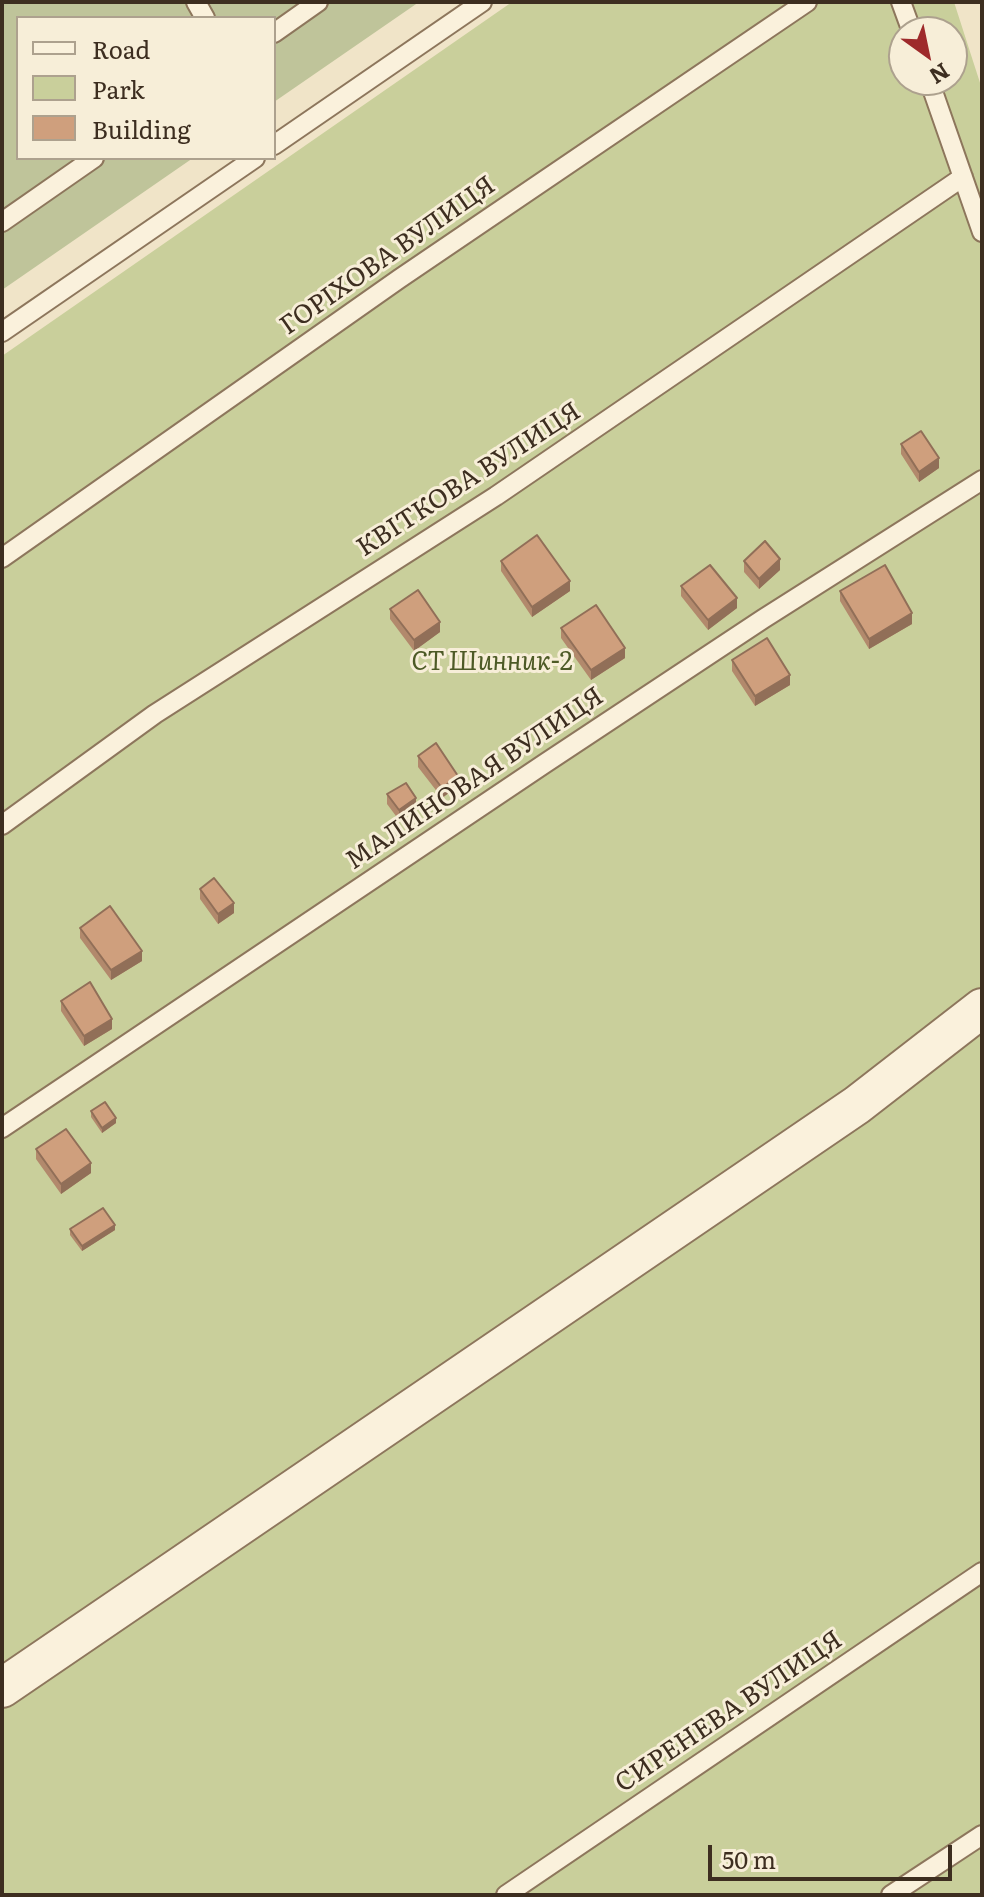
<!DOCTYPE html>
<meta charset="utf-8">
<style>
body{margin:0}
#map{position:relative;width:984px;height:1897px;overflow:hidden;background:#f0e4c8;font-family:Literata,serif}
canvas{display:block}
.frame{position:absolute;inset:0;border:4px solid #3d2e20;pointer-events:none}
.legend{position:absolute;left:16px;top:16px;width:260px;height:144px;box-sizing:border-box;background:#f7eed8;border:2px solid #ada18e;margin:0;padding:10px 14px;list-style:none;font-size:24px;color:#3d2e20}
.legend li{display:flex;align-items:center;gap:16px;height:40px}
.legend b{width:40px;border:2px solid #ada18e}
.north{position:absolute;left:888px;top:16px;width:80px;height:80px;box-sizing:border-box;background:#f7eed8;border:2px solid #ada18e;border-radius:50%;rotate:147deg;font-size:22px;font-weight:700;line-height:32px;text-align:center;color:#3d2e20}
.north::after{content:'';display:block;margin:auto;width:28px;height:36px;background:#9e2a2b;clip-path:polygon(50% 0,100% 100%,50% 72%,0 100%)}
.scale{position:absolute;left:708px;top:1845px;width:244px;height:36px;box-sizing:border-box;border:4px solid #3d2e20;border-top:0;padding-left:10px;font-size:24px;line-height:28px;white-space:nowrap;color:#3d2e20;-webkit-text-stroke:6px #f7eed8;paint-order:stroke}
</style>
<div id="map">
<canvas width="984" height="1897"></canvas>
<div class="frame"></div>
<ul class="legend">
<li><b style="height:10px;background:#faf1dc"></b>Road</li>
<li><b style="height:22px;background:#c9cf9b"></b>Park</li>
<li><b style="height:22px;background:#cf9f7d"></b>Building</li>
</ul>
<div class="north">N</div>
<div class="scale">50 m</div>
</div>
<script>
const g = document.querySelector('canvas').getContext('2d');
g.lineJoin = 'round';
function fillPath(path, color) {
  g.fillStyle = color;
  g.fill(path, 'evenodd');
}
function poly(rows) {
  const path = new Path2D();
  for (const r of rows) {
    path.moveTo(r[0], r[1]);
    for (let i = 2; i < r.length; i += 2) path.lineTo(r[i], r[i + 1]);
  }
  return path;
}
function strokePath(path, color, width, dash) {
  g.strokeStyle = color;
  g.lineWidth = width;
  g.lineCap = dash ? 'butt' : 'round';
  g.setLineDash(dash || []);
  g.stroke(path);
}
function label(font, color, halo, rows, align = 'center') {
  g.font = font + ' Literata,serif';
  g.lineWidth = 6;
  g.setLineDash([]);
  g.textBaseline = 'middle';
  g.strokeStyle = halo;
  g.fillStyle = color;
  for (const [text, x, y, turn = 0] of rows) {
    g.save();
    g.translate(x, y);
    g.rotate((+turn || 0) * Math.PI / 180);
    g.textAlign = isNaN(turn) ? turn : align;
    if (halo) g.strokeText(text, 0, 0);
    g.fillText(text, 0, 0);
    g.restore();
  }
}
const green = poly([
 [512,2,954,2,982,89,982,1895,2,1895,2,356],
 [904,32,952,32,952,80,904,80]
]);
const cemetery = poly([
 [2,2,419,2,274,102,274,18,18,18,18,158,193,158,2,290]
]);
const lane = poly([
 [196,2,205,18],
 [901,2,912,32],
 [274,33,318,2],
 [929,80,982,232],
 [274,145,482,2],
 [2,222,94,158],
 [2,332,255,158],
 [2,558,399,279,807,2],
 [2,825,155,714,496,496,963,177],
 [2,1128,544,764,763,619,982,480],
 [506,1895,982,1572],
 [891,1895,982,1835]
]);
const street = poly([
 [2,1688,857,1105,982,1008]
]);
const wall = poly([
 [901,444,939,468,919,482,901,454],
 [501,561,570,591,532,617,501,571],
 [744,561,780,570,759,589,744,572],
 [681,586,737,608,708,630,681,596],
 [840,591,912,624,869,649,840,601],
 [390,609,440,632,414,651,390,619],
 [561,628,625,658,591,680,561,638],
 [732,660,790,685,755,706,732,671],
 [418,756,458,786,442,798,418,767],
 [387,794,416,808,399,820,387,804],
 [200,889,234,913,218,924,200,899],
 [80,928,142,961,111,980,80,938],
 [61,1001,112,1029,84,1046,61,1011],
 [91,1111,116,1123,102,1133,91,1117],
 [36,1149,91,1173,61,1194,36,1159],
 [70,1229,115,1230,82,1251,70,1235]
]);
const shadedWall = poly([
 [939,458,939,468,919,482,919,472],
 [780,559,780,570,759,589,759,579],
 [570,581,570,591,532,617,532,607],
 [737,598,737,608,708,630,708,620],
 [912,613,912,624,869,649,869,639],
 [440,622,440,632,414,651,414,640],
 [625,648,625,658,591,680,591,670],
 [790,675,790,685,755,706,755,696],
 [458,776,458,786,442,798,442,788],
 [416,798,416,808,399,820,399,810],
 [234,903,234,913,218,924,218,914],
 [142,951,142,961,111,980,111,970],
 [112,1019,112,1029,84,1046,84,1036],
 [116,1118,116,1123,102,1133,102,1128],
 [91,1163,91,1173,61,1194,61,1184],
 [115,1225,115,1230,82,1251,82,1246]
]);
const building = poly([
 [921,431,939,458,919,472,901,444,921,431],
 [537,535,570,581,532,607,501,561,537,535],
 [765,541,780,559,759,579,744,561,765,541],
 [710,565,737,598,708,620,681,586,710,565],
 [885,565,912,613,869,639,840,591,885,565],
 [418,590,440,622,414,640,390,609,418,590],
 [596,605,625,648,591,670,561,628,596,605],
 [767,638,790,675,755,696,732,660,767,638],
 [436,743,458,776,442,788,418,756,436,743],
 [406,783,416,798,399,810,387,794,406,783],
 [214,878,234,903,218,914,200,889,214,878],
 [110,906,142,951,111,970,80,928,110,906],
 [90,982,112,1019,84,1036,61,1001,90,982],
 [105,1102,116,1118,102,1128,91,1111,105,1102],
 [66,1129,91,1163,61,1184,36,1149,66,1129],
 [103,1208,115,1225,82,1246,70,1229,103,1208]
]);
const streetNames = [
 ["ГОРІХОВА ВУЛИЦЯ",388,256,-35],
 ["КВІТКОВА ВУЛИЦЯ",469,480,-33],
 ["МАЛИНОВАЯ ВУЛИЦЯ",475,779,-34],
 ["СИРЕНЕВА ВУЛИЦЯ",729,1712,-34]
];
const parkNames = [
 ["СТ Шинник-2",492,662]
];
fillPath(green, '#c9cf9b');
fillPath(cemetery, '#bfc49a');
strokePath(lane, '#8d765c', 22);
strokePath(street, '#8d765c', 42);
strokePath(lane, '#faf1dc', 18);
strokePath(street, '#faf1dc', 38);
fillPath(wall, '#b2896c');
fillPath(shadedWall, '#916f58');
fillPath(building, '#cf9f7d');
strokePath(building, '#916f58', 2);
label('26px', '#3d2e20', '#f7eed8', streetNames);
label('italic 26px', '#4d5a26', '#f7eed8', parkNames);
</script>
